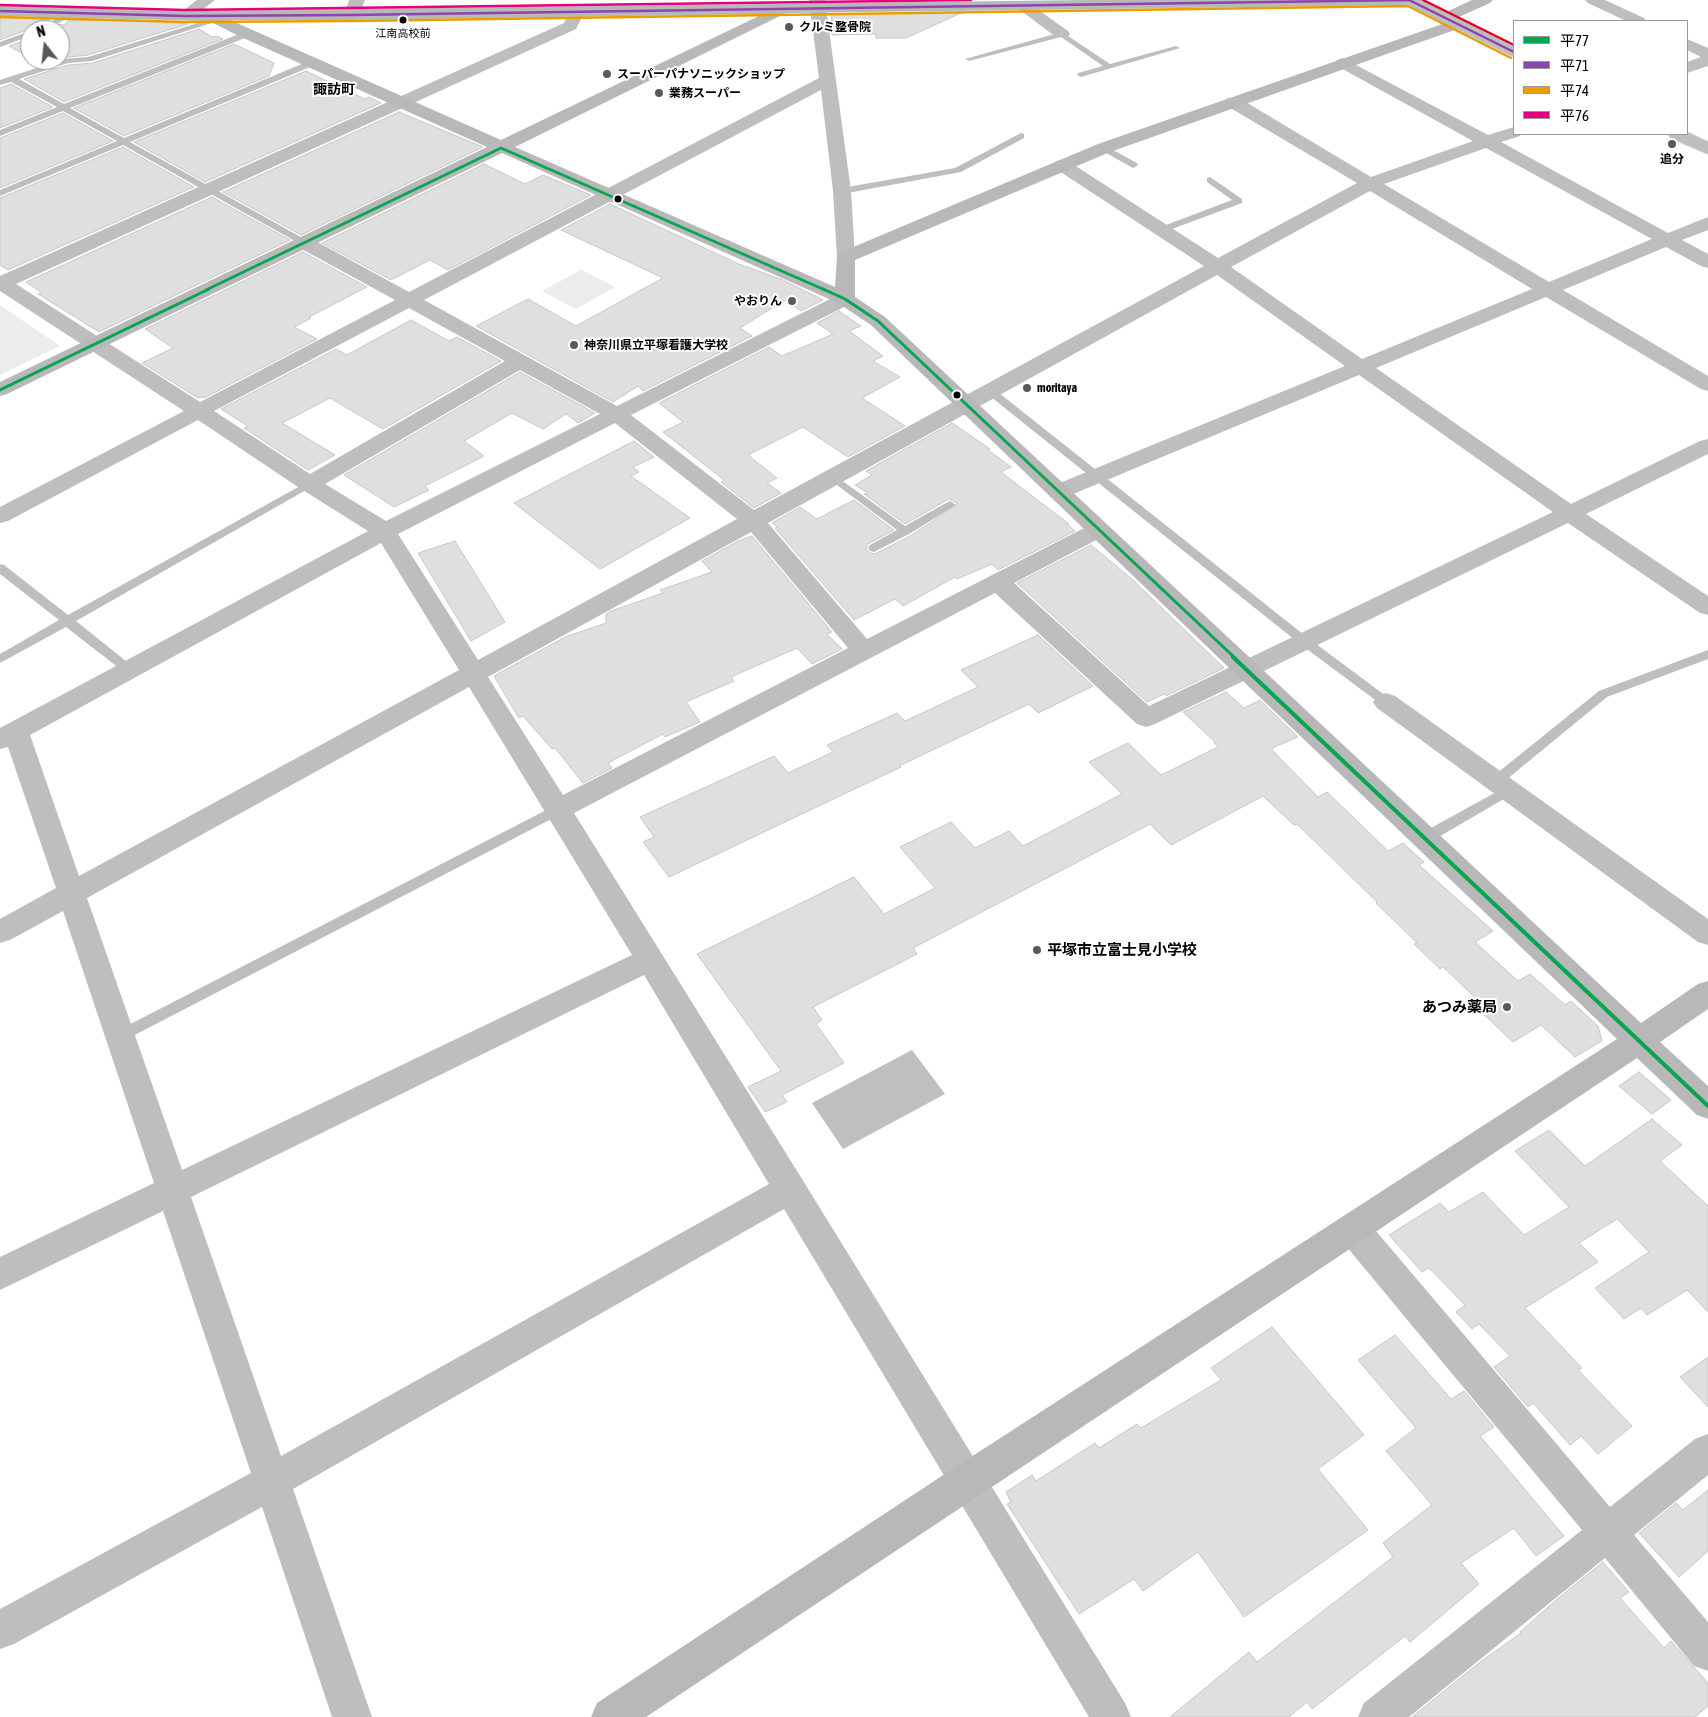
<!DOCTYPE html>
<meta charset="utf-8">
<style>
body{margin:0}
#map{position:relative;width:1708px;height:1717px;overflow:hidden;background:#fff;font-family:"Asap Condensed","Noto Sans JP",sans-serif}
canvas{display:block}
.legend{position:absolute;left:1513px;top:20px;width:175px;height:115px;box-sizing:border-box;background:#fff;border:1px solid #999;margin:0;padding:6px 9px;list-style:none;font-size:15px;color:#000}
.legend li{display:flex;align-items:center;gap:10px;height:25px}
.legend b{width:25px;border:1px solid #999}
.north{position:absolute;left:20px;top:20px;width:50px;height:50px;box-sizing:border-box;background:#fff;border:1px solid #999;border-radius:50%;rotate:344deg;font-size:14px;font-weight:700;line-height:20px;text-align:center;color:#000}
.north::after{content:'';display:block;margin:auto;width:18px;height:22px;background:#595959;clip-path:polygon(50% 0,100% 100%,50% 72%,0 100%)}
</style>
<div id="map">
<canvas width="1708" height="1717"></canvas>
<ul class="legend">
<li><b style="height:6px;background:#00a651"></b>平77</li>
<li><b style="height:6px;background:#8e44ad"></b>平71</li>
<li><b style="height:6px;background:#eb9e00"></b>平74</li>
<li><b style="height:6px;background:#e5007d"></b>平76</li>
</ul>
<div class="north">N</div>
</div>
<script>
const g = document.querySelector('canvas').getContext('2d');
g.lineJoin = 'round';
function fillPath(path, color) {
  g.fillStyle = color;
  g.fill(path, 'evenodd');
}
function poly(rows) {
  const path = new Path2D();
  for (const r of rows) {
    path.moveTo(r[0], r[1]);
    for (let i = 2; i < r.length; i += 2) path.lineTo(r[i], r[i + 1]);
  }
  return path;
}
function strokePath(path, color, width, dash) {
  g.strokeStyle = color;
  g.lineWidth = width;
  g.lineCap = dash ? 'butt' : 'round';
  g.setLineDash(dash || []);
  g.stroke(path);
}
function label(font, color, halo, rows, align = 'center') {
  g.font = font + ' "Asap Condensed","Noto Sans JP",sans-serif';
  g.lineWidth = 4;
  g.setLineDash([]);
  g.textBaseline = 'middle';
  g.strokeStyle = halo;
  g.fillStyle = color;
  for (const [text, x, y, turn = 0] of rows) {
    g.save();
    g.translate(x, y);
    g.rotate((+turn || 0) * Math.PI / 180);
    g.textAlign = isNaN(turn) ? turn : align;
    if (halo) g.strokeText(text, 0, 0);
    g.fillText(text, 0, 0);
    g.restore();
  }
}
const green = poly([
 [581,270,615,287,576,309,542,291],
 [0,305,60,346,0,375]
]);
const water = poly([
 [912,1050,945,1094,843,1149,812,1103]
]);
const building = poly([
 [961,13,906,38,876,38,876,34,832,35,831,14,961,13],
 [0,18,45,19,49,20,32,30,29,29,0,40,0,18],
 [99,20,167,22,188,24,88,55,60,58,60,30,48,30,60,24,64,25,68,21,99,20],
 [199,29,212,37,216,36,223,39,64,102,24,79,68,65,93,63,199,29],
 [30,38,30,58,9,46,30,38],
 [234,44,274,63,269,76,124,136,74,108,234,44],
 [306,71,365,99,369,97,381,103,205,182,134,142,306,71],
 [11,84,53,107,0,128,0,88,11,84],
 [399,112,483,147,301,235,223,192,399,112],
 [63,113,113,141,0,188,0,138,63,113],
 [123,147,194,187,8,270,0,265,0,198,123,147],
 [484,164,525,184,543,175,591,195,448,270,430,260,391,280,322,243,484,164],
 [212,197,290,240,99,332,38,294,42,293,26,282,212,197],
 [610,204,739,264,783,280,823,300,801,311,785,300,740,328,752,336,643,391,638,386,613,402,476,326,528,299,576,326,663,278,561,230,610,204],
 [303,252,367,287,309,317,311,318,294,327,317,339,204,398,201,397,198,398,142,363,173,348,145,329,303,252],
 [839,311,861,326,849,331,883,356,873,361,900,377,862,398,905,426,848,457,803,427,748,455,777,478,767,483,781,493,754,508,721,482,724,480,663,432,683,422,659,403,769,347,782,356,833,334,817,323,839,311],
 [411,320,449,341,457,337,501,361,383,429,330,398,282,423,335,455,308,470,244,428,248,426,221,409,336,349,347,355,411,320],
 [520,372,595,413,578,423,566,414,543,429,512,413,464,441,484,456,425,486,429,490,394,507,344,475,520,372],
 [952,423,990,449,988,450,1011,467,1001,472,1069,524,1067,524,1075,531,998,570,992,564,957,579,955,577,903,606,895,599,854,620,775,528,778,527,772,523,800,507,817,519,854,500,894,530,868,544,866,549,870,553,875,554,910,536,958,504,949,499,905,524,864,494,868,493,855,485,872,475,866,471,952,423],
 [634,441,654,457,633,467,639,472,631,476,690,518,600,569,514,503,634,441],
 [752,536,832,632,827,634,842,649,812,664,797,648,731,677,734,681,686,702,700,722,665,737,663,734,608,763,612,768,583,783,555,748,552,749,523,716,519,718,494,676,565,637,606,623,606,614,611,611,663,593,660,590,712,572,702,561,738,541,752,536],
 [455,541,505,622,471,641,418,553,455,541],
 [1091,545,1132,579,1224,668,1166,696,1164,694,1147,702,1017,583,1091,545],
 [1038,635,1093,686,1038,713,1029,704,899,766,901,767,669,877,643,842,654,837,640,817,774,756,788,773,833,752,827,745,897,713,905,721,978,687,961,670,1038,635],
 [1226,692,1244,708,1260,700,1298,737,1272,748,1273,751,1318,797,1327,792,1388,851,1403,843,1424,862,1419,865,1493,931,1475,942,1518,981,1530,974,1565,1005,1571,1001,1598,1026,1602,1041,1575,1057,1541,1025,1513,1042,1478,1009,1484,1006,1443,967,1440,969,1414,944,1417,943,1376,903,1377,902,1297,824,1294,825,1263,796,1171,845,1150,824,913,948,917,954,813,1007,822,1020,816,1024,844,1063,782,1095,787,1102,765,1112,748,1087,781,1071,697,954,854,877,884,914,935,888,900,847,951,822,975,848,1009,831,1023,846,1122,794,1089,762,1128,743,1161,775,1218,747,1214,743,1215,742,1183,712,1226,692],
 [1639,1072,1671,1100,1652,1114,1619,1086,1639,1072],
 [1652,1119,1682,1145,1660,1161,1708,1206,1708,1312,1687,1290,1647,1315,1641,1308,1624,1319,1595,1288,1649,1252,1617,1219,1579,1243,1598,1262,1525,1308,1582,1368,1578,1370,1632,1426,1598,1454,1581,1436,1570,1445,1533,1403,1528,1407,1494,1367,1510,1356,1479,1324,1472,1329,1456,1312,1465,1305,1429,1268,1422,1272,1389,1235,1440,1203,1449,1212,1483,1192,1524,1235,1569,1207,1515,1151,1549,1130,1585,1166,1652,1119],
 [1272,1327,1364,1435,1318,1469,1368,1530,1244,1617,1198,1552,1143,1591,1134,1579,1079,1614,1007,1504,1011,1502,1006,1492,1032,1475,1036,1481,1095,1443,1099,1448,1137,1424,1141,1428,1221,1380,1211,1368,1272,1327],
 [1395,1335,1451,1399,1464,1391,1494,1427,1480,1436,1564,1536,1536,1556,1514,1528,1461,1563,1479,1584,1410,1642,1405,1636,1312,1709,1307,1702,1289,1717,1170,1717,1249,1652,1257,1662,1393,1557,1383,1543,1432,1505,1386,1451,1416,1428,1358,1360,1395,1335],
 [1708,1357,1708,1407,1680,1377,1708,1357],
 [1708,1490,1708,1551,1679,1577,1639,1533,1676,1503,1683,1510,1708,1490],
 [1603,1562,1629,1592,1620,1598,1664,1648,1671,1641,1708,1683,1708,1706,1695,1717,1412,1717,1480,1662,1521,1633,1520,1632,1556,1600,1603,1562]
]);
const lane = poly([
 [72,11,79,13,44,30,34,30,72,11],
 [214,18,221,20,92,61,68,63,19,79,64,104,244,32,250,32,250,36,70,108,124,138,309,61,315,61,315,65,130,142,308,241,308,245,302,245,123,145,0,196,0,190,117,141,63,111,0,136,0,130,57,107,11,82,0,85,0,80,64,59,88,57,214,18],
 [30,31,30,36,0,47,0,42,30,31],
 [1062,32,1110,64,1176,46,1180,48,1081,77,1077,75,1078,73,1103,66,1061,37,969,61,965,59,1062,32],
 [1021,133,1024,134,1024,138,961,172,842,194,837,191,842,188,955,168,1021,133],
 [1104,145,1137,163,1138,165,1134,168,1131,167,1101,150,1101,146,1104,145],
 [1210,177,1242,199,1242,203,1164,232,1158,232,1158,228,1232,200,1207,182,1207,178,1210,177],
 [990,388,994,389,1308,638,1390,699,1392,702,1390,705,1382,705,1300,644,986,393,985,391,990,388],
 [833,474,905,526,946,503,950,501,956,505,909,534,874,552,870,551,868,548,870,545,897,530,829,479,827,477,833,474],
 [309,481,313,482,315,484,313,486,76,621,132,666,134,669,132,672,124,672,66,627,0,663,0,654,59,620,0,574,0,564,4,565,68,615,309,481],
 [1708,650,1708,659,1607,697,1501,784,1491,784,1489,781,1491,778,1599,691,1708,650],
 [1509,785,1514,787,1516,790,1514,793,1430,842,1425,843,1420,842,1418,838,1420,834,1509,785],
 [558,804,563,805,565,809,563,813,125,1040,120,1042,115,1040,112,1036,115,1032,558,804]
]);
const street = poly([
 [197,0,215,0,190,19,180,19,177,16,180,13,197,0],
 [349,0,365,0,357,18,347,18,344,15,349,0],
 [809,0,825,0,851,191,855,257,853,261,846,263,839,261,837,257,833,191,821,90,424,300,617,406,838,295,845,293,852,295,855,299,852,303,631,415,754,510,1204,266,1056,169,1053,165,1056,161,1062,160,1068,161,1218,258,1357,183,1227,106,1225,102,1227,98,1239,98,1371,177,1473,141,1337,66,1335,63,1337,60,1343,58,1488,135,1514,127,1514,134,1521,134,1520,136,1501,142,1668,233,1708,217,1708,230,1682,240,1708,254,1708,268,1701,266,1666,247,1563,290,1708,376,1708,391,1701,389,1546,297,1376,368,1571,504,1700,441,1708,439,1708,454,1586,514,1708,596,1708,615,1700,613,1568,523,1155,724,1146,727,1137,724,995,593,574,813,802,1179,1125,1703,1131,1717,1089,1717,784,1209,293,1489,372,1717,332,1717,262,1507,14,1644,0,1649,0,1609,251,1473,163,1211,0,1290,0,1257,154,1183,63,911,10,940,0,943,0,919,56,888,8,747,0,749,0,728,368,531,301,489,198,420,8,521,0,523,0,507,184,411,0,291,0,276,564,23,571,10,581,10,584,13,576,29,16,284,200,402,395,300,298,247,296,243,298,239,305,237,312,239,409,292,819,78,809,0],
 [1486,148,1652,239,1549,282,1384,184,1486,148],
 [1370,191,1532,289,1362,359,1231,267,1370,191],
 [1217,275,1345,366,1050,487,1047,492,1050,497,1058,499,1066,497,1359,375,1553,512,1149,706,1014,583,1106,535,1109,530,1106,525,1098,523,1090,525,867,639,768,523,1217,275],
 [409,308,505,361,310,474,214,411,409,308],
 [520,370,600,414,386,521,325,484,520,370],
 [615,423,737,519,478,660,398,534,615,423],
 [751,532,848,648,563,795,488,677,751,532],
 [381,543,459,670,79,876,30,735,381,543],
 [469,687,632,955,182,1170,87,898,469,687],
 [644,975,769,1184,281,1456,191,1197,644,975],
 [1585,0,1605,0,1644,18,1646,21,1626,21,1588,3,1585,0],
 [1025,2,1030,4,1068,31,1070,34,1068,37,1056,37,1020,10,1017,7,1020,4,1025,2],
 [1687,39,1708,48,1708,66,1687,73,1687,62,1701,57,1687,50,1687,39],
 [1386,693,1395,696,1708,919,1708,945,1698,942,1377,708,1373,702,1377,696,1386,693],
 [1353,1214,1365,1218,1610,1507,1695,1439,1708,1434,1708,1475,1634,1535,1708,1622,1708,1671,1694,1666,1605,1558,1409,1717,1358,1717,1364,1703,1582,1530,1341,1240,1337,1229,1341,1218,1353,1214]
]);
const secondary = poly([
 [1087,0,1421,0,1418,3,1413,5,786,13,515,147,835,287,837,257,839,253,1098,144,1448,22,1440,21,1437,18,1440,15,1472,0,1493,0,1490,3,1452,20,1463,21,1465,24,1463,27,1110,152,855,260,855,297,885,317,1641,1023,1698,984,1708,981,1708,1009,1660,1042,1708,1086,1708,1119,1697,1115,1637,1058,646,1717,591,1717,597,1703,954,1468,1617,1039,871,325,838,303,502,153,7,394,0,396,0,382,487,147,241,37,209,21,0,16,0,6,185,11,1087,0],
 [763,14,501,140,230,20,352,20,763,14]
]);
const primary = poly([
 [1401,0,1421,0,1514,46,1514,57,1404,3,1401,0],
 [1687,132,1708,142,1708,154,1671,138,1668,134,1687,134,1687,132]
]);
const bus1Far2 = poly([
 [206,290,501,148,825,290]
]);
const bus1Far1 = poly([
 [823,289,845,299,878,321,1235,658],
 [0,390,209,289]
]);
const bus1 = poly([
 [1233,657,1708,1106]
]);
const bus2 = poly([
 [0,11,185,16,352,15,1409,0,1514,52]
]);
const bus3 = poly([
 [0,17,185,22,352,21,1408,6,1511,58]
]);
const bus4 = poly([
 [0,5,185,10,971,0]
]);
const bus5 = poly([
 [1423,0,1514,45]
]);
const markers = [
 [403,20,4.5,"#000"],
 [789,27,5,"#595959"],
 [607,74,5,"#595959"],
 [659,93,5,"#595959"],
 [1672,144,5,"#595959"],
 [618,199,4.5,"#000"],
 [792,301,5,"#595959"],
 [574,345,5,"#595959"],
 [1027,388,5,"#595959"],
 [957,395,4.5,"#000"],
 [1037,950,5,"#595959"],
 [1507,1007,5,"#595959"]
];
const farBusnames = [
 ["江南高校前",403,34]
];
const farPoinames = [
 ["クルミ整骨院",799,27],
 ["スーパーパナソニックショップ",617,74],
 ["業務スーパー",669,93],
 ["追分",1672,159,"center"],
 ["やおりん",782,301,"right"],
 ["神奈川県立平塚看護大学校",584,345],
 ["moritaya",1037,388]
];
const farNeighbourhoodnames = [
 ["諏訪町",334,90]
];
const poiNames = [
 ["平塚市立富士見小学校",1047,950],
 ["あつみ薬局",1497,1007,"right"]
];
fillPath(green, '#ececec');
fillPath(water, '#bfbfbf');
fillPath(building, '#dfdfdf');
strokePath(building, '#c7c7c7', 1);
strokePath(primary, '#dbdbdb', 2);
fillPath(lane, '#bebebe');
fillPath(street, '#bebebe');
fillPath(secondary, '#b8b8b8');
fillPath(primary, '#bebebe');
strokePath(bus1Far2, '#00a651', 2.5);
strokePath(bus1Far1, '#00a651', 3);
strokePath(bus1, '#00a651', 4);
strokePath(bus2, '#8e44ad', 2.5);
strokePath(bus3, '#eb9e00', 2.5);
strokePath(bus4, '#e5007d', 2.5);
strokePath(bus5, '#e4002b', 2.5);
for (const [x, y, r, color] of markers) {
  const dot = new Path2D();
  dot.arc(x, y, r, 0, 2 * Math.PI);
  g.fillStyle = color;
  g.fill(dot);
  strokePath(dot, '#fff', 2);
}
label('11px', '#000', '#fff', farBusnames);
label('bold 12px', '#000', '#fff', farPoinames, 'left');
label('bold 14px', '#000', '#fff', farNeighbourhoodnames);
label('bold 15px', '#000', '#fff', poiNames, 'left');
</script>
